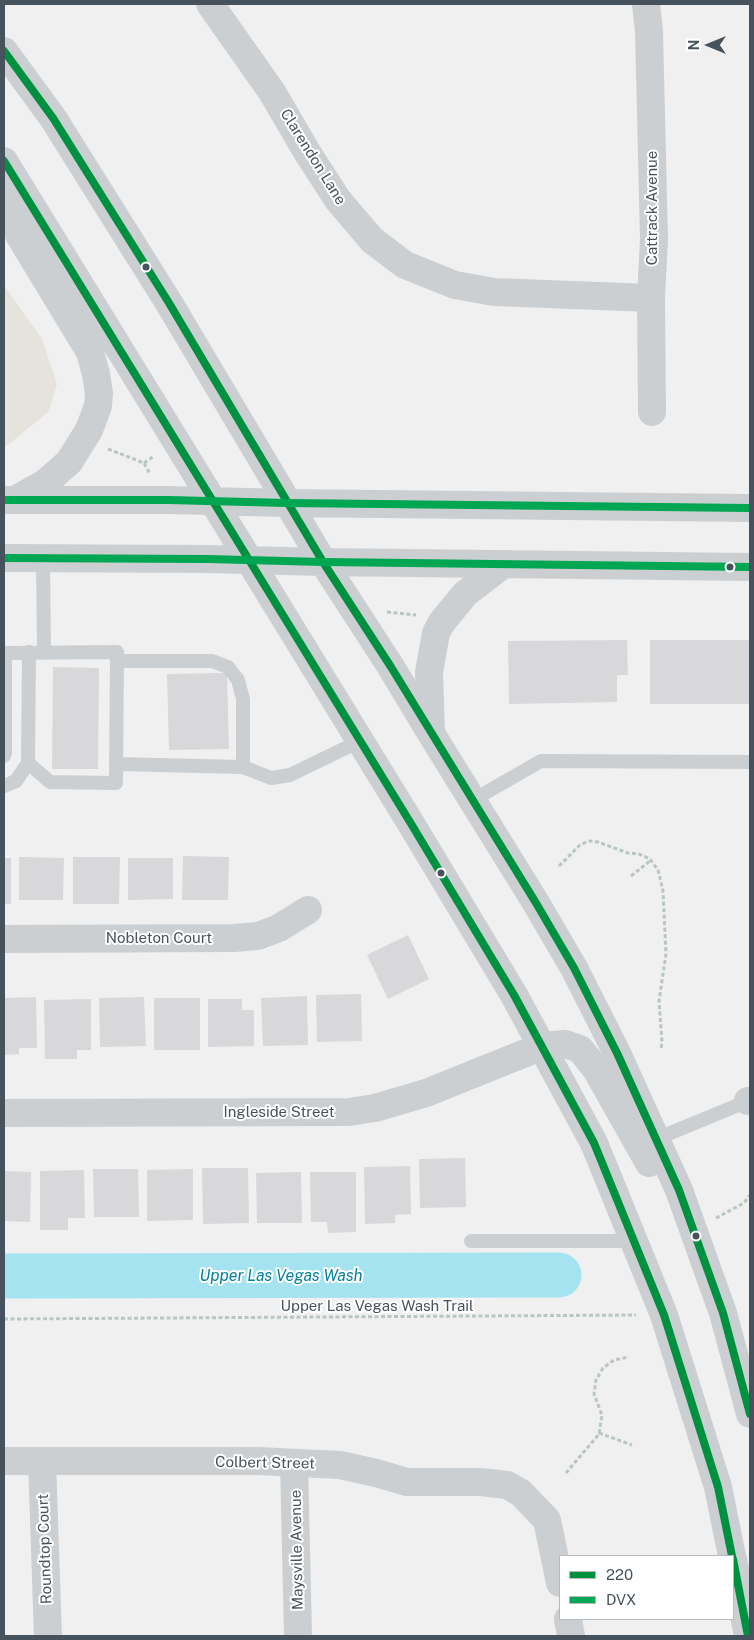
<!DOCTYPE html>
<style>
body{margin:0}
#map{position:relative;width:754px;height:1640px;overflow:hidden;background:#f1f0f0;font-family:"Public Sans",sans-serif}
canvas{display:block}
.frame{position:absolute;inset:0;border:5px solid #46535d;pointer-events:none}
.legend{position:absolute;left:559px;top:1555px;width:175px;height:65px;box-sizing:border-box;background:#fff;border:1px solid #b5babe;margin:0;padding:6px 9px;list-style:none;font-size:15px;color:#46535d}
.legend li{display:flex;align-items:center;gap:10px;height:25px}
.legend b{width:25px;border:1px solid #b5babe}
.north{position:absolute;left:684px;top:20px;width:50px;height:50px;-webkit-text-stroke:4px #fff;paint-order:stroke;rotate:270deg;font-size:14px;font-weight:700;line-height:20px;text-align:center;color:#46535d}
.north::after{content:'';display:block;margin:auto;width:18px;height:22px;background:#46535d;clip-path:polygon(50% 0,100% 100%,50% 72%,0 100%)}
</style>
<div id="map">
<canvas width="754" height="1640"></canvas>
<div class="frame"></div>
<ul class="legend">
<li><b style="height:6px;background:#009140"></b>220</li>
<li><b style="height:6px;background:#00a651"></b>DVX</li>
</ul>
<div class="north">N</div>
</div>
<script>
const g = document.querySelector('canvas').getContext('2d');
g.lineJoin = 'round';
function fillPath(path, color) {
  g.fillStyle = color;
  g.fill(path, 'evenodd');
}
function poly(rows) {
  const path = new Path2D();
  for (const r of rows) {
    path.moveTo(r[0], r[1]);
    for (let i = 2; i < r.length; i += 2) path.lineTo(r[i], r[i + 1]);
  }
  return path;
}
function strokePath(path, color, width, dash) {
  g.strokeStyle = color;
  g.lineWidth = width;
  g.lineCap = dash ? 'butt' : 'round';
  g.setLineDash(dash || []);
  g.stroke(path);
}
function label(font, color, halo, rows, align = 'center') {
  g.font = font + ' "Public Sans",sans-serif';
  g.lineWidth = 4;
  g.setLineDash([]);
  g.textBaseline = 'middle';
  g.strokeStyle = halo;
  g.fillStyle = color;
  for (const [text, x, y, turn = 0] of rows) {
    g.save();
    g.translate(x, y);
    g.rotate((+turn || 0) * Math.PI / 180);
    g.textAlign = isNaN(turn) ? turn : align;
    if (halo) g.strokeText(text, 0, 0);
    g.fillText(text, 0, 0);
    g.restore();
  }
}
const commercial = poly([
 [4,285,42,339,57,384,49,411,8,445,4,445]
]);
const river = poly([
 [4,1276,559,1275]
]);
const building = poly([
 [627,640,628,675,617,675,617,702,509,704,508,641],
 [650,640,750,640,750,704,650,704],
 [53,667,99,668,98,769,52,769],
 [227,673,229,749,169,750,167,674],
 [183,856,229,857,228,900,182,900],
 [19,857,64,858,63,900,19,900],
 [73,857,120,857,119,904,73,904],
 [4,858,11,858,11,904,4,904],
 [128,858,173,858,173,899,128,900],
 [408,935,429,979,388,999,367,955],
 [361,994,362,1041,317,1042,316,995],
 [307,996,308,1045,263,1046,261,998],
 [36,997,37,1048,19,1048,19,1054,4,1055,4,998],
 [144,997,146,1046,100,1047,99,998],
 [154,998,200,998,200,1050,154,1050],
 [91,999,91,1050,77,1050,77,1059,45,1059,44,1000],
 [208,999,242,999,242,1010,254,1010,254,1046,208,1047],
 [465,1158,466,1207,420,1208,419,1159],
 [410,1166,411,1214,395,1215,395,1223,365,1224,364,1167],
 [202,1168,248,1168,249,1223,203,1224],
 [93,1169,138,1169,139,1217,94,1217],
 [193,1169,193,1220,147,1221,147,1170],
 [84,1170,85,1218,68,1218,68,1230,40,1230,40,1171],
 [4,1171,31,1172,30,1222,4,1221],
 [301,1172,302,1223,257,1223,256,1173],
 [310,1172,356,1172,356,1232,328,1233,327,1222,311,1222]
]);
const path = poly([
 [108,449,144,463,150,474],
 [144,463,154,456],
 [387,612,416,615],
 [559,866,580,845,589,841,598,842,628,853,639,854,650,859,658,870,663,891,666,954,659,1001,662,1042,661,1049],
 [631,876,650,861],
 [716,1218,744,1203,750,1195],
 [4,1319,636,1315],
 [599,1433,632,1445],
 [566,1473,599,1434,602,1415,594,1394,596,1380,603,1368,614,1360,629,1357]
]);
const lane = poly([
 [43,559,44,652],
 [4,653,117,652,116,783,50,782,28,763],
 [117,661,212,661,228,667,238,680,243,699,243,767],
 [4,756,5,753,5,653],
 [116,764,243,767,271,778,290,775,360,741],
 [4,786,16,781,28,763,29,652],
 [473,800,541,761,750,762],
 [656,1139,748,1101],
 [471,1241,634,1241]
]);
const street = poly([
 [210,4,272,92,307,152,338,200,372,240,405,265,455,285,494,292,651,298],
 [646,4,649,31,654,239,651,298,652,412],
 [4,939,234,938,258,936,279,928,308,910],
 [748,1101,750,1101],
 [4,1113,349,1112,375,1108,426,1093,543,1046],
 [4,1461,258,1461,340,1465,376,1473,407,1482,481,1482,507,1485,521,1493,547,1520,560,1583],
 [42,1461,48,1636],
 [294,1463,298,1636],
 [568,1619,571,1636]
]);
const secondary = poly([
 [4,51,53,118,169,303,323,562,391,667,432,735,536,903,574,968,617,1053,679,1190,723,1313,750,1414],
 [4,161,410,822,514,995,594,1143,664,1315,718,1487,732,1556],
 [4,500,168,500,287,503,750,508],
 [15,500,45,483,69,462,89,430,98,406,99,393,96,374,90,352,19,235,15,183],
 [4,558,208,559,323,562,750,567],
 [431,733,429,672,436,633,442,622,465,594,504,564],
 [543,1046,565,1044,580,1049,596,1069,649,1163],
 [733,1559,748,1636]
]);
const bus1 = poly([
 [4,51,53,118,169,303,323,562,391,667,536,903,574,968,617,1053,679,1190,723,1313,750,1414],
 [4,161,410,822,514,995,594,1143,664,1315,718,1487,732,1556],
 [733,1559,748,1636]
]);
const bus2 = poly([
 [4,500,168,500,287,503,750,508],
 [4,558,208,559,323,562,750,567]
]);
const markers = [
 [146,267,4.5,"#46535d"],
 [730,567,4.5,"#46535d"],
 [441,873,4.5,"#46535d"],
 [696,1236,4.5,"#46535d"]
];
const streetNames = [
 ["Clarendon Lane",313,157,58],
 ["Cattrack Avenue",652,208,-90],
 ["Nobleton Court",159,938],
 ["Ingleside Street",279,1112],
 ["Upper Las Vegas Wash Trail",377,1306],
 ["Colbert Street",265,1463,1],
 ["Roundtop Court",45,1549,-92],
 ["Maysville Avenue",297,1550,-91]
];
const waterNames = [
 ["Upper Las Vegas Wash",281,1276]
];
fillPath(commercial, '#e6e3dd');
strokePath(river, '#a5e3f1', 45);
fillPath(building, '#d8d8da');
strokePath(path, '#b8c6c0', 3, [4, 2.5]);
strokePath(lane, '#cbcfd1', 14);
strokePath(street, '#cbcfd1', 28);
strokePath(secondary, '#cccfd2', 28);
strokePath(bus1, '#009140', 8);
strokePath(bus2, '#00a651', 8);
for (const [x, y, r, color] of markers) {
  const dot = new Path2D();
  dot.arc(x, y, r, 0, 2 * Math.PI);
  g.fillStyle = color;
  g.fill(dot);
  strokePath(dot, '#fff', 2);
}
label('15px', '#46535d', '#fff', streetNames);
label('italic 16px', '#05809b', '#fff', waterNames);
</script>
